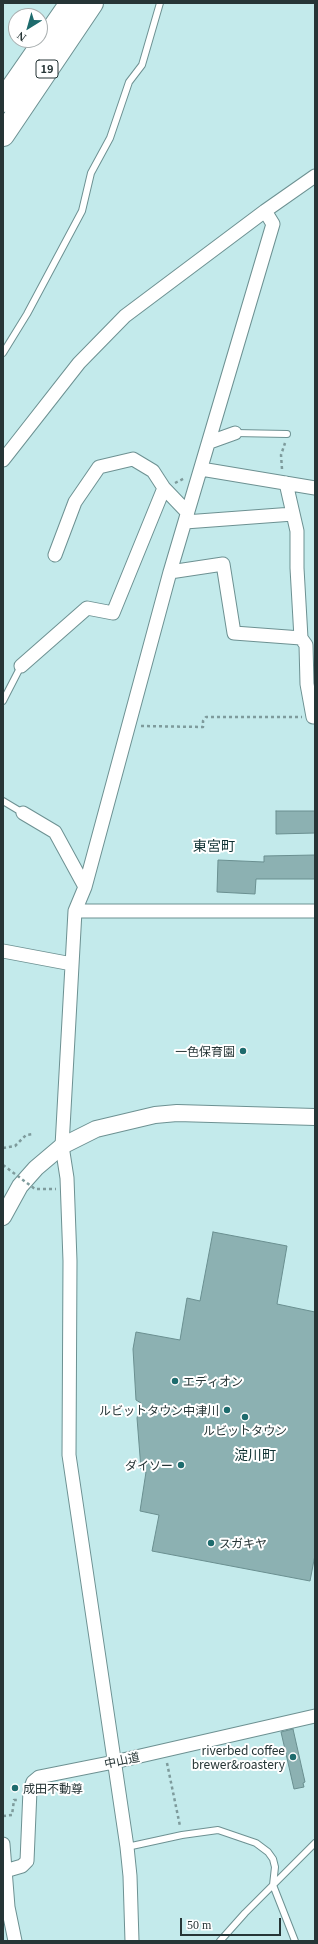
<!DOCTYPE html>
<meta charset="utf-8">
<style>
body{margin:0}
#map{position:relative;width:318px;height:1944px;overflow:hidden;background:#c3eaeb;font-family:Georgia,serif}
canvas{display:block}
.frame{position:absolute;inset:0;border:4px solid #263536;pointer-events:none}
.north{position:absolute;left:8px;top:8px;width:40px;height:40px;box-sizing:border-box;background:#fff;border:1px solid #a8aeaf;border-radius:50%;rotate:217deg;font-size:11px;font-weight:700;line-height:16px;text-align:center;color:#263536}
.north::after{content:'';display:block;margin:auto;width:14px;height:18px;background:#1e6b6d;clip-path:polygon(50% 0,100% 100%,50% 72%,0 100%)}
.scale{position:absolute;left:180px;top:1918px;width:101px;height:18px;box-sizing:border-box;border:2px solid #263536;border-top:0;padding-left:5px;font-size:12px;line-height:14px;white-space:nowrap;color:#263536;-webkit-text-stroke:3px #fff;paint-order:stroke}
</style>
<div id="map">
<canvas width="318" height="1944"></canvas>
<div class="frame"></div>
<div class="north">N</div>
<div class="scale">50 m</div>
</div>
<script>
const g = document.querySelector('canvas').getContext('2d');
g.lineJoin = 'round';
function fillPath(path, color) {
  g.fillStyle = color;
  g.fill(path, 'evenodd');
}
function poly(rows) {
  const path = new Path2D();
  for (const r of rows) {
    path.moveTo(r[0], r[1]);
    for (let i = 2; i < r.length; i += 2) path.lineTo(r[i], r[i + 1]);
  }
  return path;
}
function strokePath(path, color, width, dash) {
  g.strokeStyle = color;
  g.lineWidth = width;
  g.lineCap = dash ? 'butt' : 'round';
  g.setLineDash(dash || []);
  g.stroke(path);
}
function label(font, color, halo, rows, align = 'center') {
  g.font = font + ' Georgia,"Noto Sans JP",serif';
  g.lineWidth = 4;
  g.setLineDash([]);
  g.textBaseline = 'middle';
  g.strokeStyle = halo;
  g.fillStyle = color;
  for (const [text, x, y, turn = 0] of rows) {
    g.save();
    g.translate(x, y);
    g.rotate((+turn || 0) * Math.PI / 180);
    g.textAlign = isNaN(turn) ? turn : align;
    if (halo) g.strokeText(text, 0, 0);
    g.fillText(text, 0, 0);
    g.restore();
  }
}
const building = poly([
 [276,811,315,811,315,833,276,834,276,811],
 [315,855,315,879,256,879,255,894,217,892,218,860,264,862,264,856,315,855],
 [213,1232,287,1246,277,1304,315,1312,315,1555,310,1581,152,1551,159,1515,140,1511,146,1472,141,1469,137,1418,141,1403,136,1400,133,1349,136,1332,180,1340,187,1298,200,1301,213,1232],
 [293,1729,305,1782,303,1783,304,1787,294,1789,281,1732,293,1729]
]);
const path = poly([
 [282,469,281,455,285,443],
 [175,483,185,478],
 [141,726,203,727,203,721,206,717,302,717],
 [3,1148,15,1146,26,1135,34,1134],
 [37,1189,56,1189],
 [167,1763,180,1826],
 [3,1816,12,1815,14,1800,17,1800]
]);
const service = poly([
 [3,353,27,314,82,211,91,173,110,138,129,82,142,65,160,3],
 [235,433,287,434],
 [3,701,21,666],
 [3,801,23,813],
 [127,1847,182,1835,218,1830,256,1843,268,1852,273,1859,275,1867,273,1885,295,1941],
 [220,1941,245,1913,315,1843]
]);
const minor = poly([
 [210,442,235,433],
 [3,460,79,363,125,316,265,211,315,176],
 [201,469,315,488],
 [286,483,297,531,297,568,301,638,306,645,307,684,313,717],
 [185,522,293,514],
 [55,555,75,502,99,467,133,459,153,471,164,488],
 [170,572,223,564,234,633,301,638],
 [21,666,87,608,113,613,164,488,187,512],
 [23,813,55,832,85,887],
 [75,911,315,911],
 [3,951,72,964],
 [3,1844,8,1907,15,1941],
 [5,1871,22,1866,27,1861,30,1790,33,1782,39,1777,114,1762,315,1716],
 [132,1941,130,1876,127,1847,69,1455,70,1261,67,1178,62,1146,75,911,85,887,170,572,273,224,265,211]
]);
const tertiary = poly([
 [3,1217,20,1186,36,1168,62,1146,96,1129,155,1115,177,1113,315,1117]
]);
const trunk = poly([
 [3,101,71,3],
 [3,135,92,3]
]);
const pathBridge = poly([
 [3,1165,35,1189]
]);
const markers = [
 [243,1051,4,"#1e6b6d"],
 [175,1381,4,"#1e6b6d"],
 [227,1410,4,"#1e6b6d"],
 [245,1417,4,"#1e6b6d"],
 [181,1465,4,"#1e6b6d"],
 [211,1543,4,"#1e6b6d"],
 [293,1757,4,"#1e6b6d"],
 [15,1788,4,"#1e6b6d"]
];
const shields = [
 [47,69,22]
];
const shieldNames = [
 ["19",47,69]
];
const poiNames = [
 ["一色保育園",235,1051],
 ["エディオン",183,1381,"left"],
 ["ルビットタウン中津川",219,1410],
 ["ルビットタウン",245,1430,"center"],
 ["ダイソー",173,1465],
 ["スガキヤ",219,1543,"left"],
 ["riverbed coffee",285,1750],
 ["brewer&roastery",285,1764],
 ["成田不動尊",23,1788,"left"]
];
const streetNames = [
 ["中山道",122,1760,-12]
];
const quarterNames = [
 ["東宮町",214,846],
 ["淀川町",255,1455]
];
fillPath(building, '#8cb1b2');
strokePath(building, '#6a8f90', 1);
strokePath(service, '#6d9192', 8);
strokePath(minor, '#6d9192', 15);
strokePath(tertiary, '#6d9192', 18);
strokePath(trunk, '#6d9192', 24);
strokePath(path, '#7e9b9c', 2.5, [3, 3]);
strokePath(service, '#fff', 6);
strokePath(minor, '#fff', 13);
strokePath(tertiary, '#fff', 16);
strokePath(trunk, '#fff', 22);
strokePath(pathBridge, '#7e9b9c', 2.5, [3, 3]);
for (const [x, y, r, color] of markers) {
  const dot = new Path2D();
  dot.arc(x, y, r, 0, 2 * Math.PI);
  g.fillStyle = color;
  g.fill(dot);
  strokePath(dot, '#fff', 1.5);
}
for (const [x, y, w] of shields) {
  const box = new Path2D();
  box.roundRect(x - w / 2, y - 9, w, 18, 3);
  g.fillStyle = '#fff';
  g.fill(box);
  strokePath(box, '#263536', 1);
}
label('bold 11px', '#263536', null, shieldNames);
label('12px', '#263536', '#fff', poiNames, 'right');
label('12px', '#263536', '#fff', streetNames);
label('14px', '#0f3233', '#fff', quarterNames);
</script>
